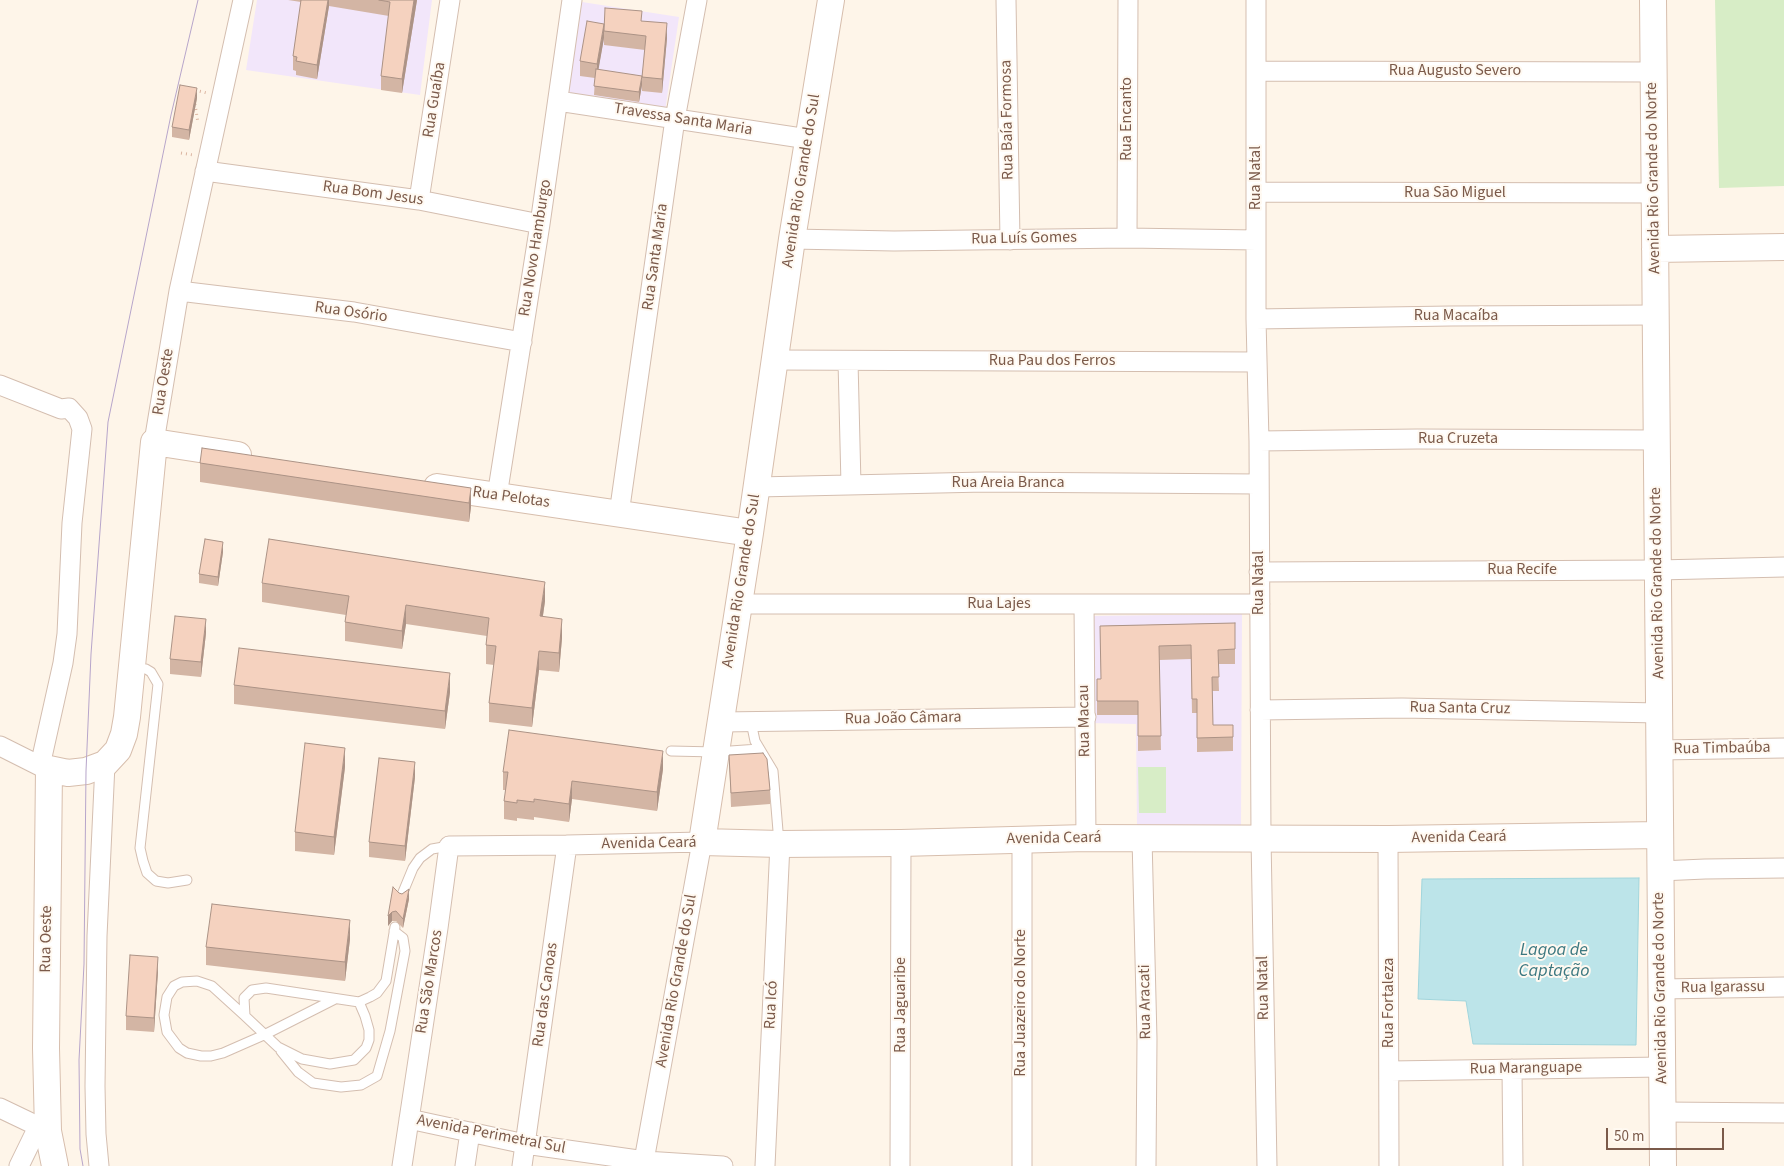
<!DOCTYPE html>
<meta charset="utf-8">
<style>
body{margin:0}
#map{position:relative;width:1784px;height:1166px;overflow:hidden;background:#fef5e9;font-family:"Source Sans 3",sans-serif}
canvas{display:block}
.scale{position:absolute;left:1606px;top:1128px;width:118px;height:22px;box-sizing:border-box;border:2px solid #7b5a4a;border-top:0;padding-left:6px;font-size:15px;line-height:18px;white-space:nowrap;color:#7b5a4a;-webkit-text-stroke:4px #fff9f1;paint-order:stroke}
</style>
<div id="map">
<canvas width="1784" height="1166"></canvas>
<div class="scale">50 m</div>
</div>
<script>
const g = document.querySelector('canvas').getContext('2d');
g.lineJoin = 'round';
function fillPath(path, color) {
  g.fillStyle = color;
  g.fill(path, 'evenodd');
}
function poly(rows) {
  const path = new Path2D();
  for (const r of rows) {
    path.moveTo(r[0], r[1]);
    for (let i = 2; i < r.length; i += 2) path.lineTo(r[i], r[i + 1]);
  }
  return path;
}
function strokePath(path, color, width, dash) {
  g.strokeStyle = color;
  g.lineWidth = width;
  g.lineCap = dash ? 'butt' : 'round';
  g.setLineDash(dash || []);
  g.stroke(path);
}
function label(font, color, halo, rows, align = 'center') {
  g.font = font + ' "Source Sans 3",sans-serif';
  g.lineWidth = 4;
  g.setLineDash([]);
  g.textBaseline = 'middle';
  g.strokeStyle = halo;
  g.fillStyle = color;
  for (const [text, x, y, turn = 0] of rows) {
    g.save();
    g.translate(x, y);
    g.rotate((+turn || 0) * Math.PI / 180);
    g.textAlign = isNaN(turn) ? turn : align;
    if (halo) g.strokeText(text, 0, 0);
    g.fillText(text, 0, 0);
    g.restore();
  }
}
const education = poly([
 [257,0,432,0,420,95,246,70],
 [582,2,679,17,665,111,567,97],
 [1242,614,1241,827,1137,827,1136,724,1089,723,1087,616]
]);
const green = poly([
 [1715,0,1784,0,1784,186,1719,188],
 [1138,767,1166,767,1166,813,1139,813]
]);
const water = poly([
 [1639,878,1636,1045,1473,1044,1466,1001,1418,999,1422,879,1639,878]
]);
const path = poly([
 [195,90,207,93],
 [195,104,198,123],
 [181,153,193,155]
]);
const lane = poly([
 [134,668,146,669,151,672,158,684,140,848,143,861,147,873,156,881,168,883,187,880],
 [751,722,755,741,773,771,779,843],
 [671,751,716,752,759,749],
 [401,897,413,868,420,858,432,849,449,846],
 [359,1002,365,1016,369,1030,369,1040,366,1048,354,1060,330,1064,302,1059,278,1047,245,1016,244,998,252,990,266,988,359,1002,370,997,377,993,386,981,395,927],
 [245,1016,212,986,197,981,182,982,174,986,167,997,164,1015,167,1032,179,1048,187,1053,201,1056,211,1056,223,1053,264,1035,335,999],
 [281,1051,298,1072,313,1083,341,1087,361,1085,377,1076,390,1031,405,951,403,938,394,931]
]);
const street = poly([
 [1006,0,1010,240],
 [1256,0,1256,319,1259,441,1261,838,1267,1166],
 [1257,71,1653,72],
 [558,101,808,139],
 [205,171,419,200,540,224],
 [1256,192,1654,193],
 [419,200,450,0],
 [1127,238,1128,0],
 [792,239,894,241,1127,238,1256,240],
 [179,291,354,312,522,342],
 [1256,319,1451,316,1655,315],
 [775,360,1256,362],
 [848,361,851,485],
 [0,385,61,409,69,408,78,418,82,429,72,523,67,634,63,663,40,766],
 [1259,441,1417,439,1656,440],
 [154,442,179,291,243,0],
 [757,487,985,482,1258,484],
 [497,496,540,224,572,0],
 [619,514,675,119,697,0],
 [1259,572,1658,570,1784,567],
 [739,604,1260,604],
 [1084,604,1086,838],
 [1260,710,1402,708,1659,713],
 [721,722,1086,717],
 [0,746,40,766,49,769],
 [1659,750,1784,748],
 [1142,838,1147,1039,1146,1166],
 [1388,839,1389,1166],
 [1660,871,1705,869,1784,868],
 [1661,989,1784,987],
 [1512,1069,1513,1166],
 [1390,1071,1662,1067],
 [0,1108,48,1131],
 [1663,1112,1784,1113],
 [409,1119,525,1144,645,1161,723,1166],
 [19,1166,38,1127],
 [99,1166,96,1134,95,1086,97,936,105,764],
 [402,1166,438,928,449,846,567,845,702,842,643,1166],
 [465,1166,470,1132],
 [522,1166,567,845],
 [765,1166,780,844],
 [900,1166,901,843],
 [1022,1166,1022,840]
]);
const secondary = poly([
 [831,0,792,239,750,533,702,842,780,844,901,843,1086,838,1388,839,1660,835],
 [1653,0,1663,1166],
 [1655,249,1784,247],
 [437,487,750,533],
 [55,1166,48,1131,46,1048,49,769,68,773,86,771,105,764,118,750,124,734,127,717,154,442,238,455]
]);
const tram = poly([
 [83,1166,80,1149,79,1060,84,964,86,771,91,654,108,422,171,115,198,0]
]);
const wall = poly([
 [288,0,417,0,402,93,381,90,381,76,389,16,329,6,317,79,296,75,296,71,293,70,293,56,301,2],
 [642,21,667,38,662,93,642,91,642,77,645,50,604,45,604,31],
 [604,38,598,70,642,85,639,102,594,95,595,78,580,76,580,61],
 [197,98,189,140,172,137,172,127],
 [200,463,471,488,471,507,469,522,200,482],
 [223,552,218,586,199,583,199,574],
 [262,583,545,601,543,616,562,638,559,672,539,670,532,727,489,722,489,703,494,665,486,664,486,645,487,636,406,624,402,649,345,641,345,622,346,615,262,602],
 [1235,623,1235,664,1218,664,1219,691,1212,691,1213,725,1233,725,1233,751,1197,752,1197,713,1192,713,1191,659,1159,660,1161,750,1138,751,1138,715,1097,715,1097,679,1101,679,1100,626],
 [206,633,201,677,170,674,170,659],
 [234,685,450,692,445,729,234,704],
 [729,755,770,790,770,804,731,807],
 [345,767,334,855,295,851,295,832],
 [663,769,657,811,572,799,569,822,534,817,534,820,517,818,517,821,504,819,504,801,506,790,503,790,503,772],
 [415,777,405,861,369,857,369,842],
 [393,887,399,893,409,899,403,928,396,921,392,921,388,926],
 [350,939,345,981,206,965,206,947],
 [158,971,154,1032,126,1030,126,1016]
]);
const shadedWall = poly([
 [328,0,329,0,329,6,317,79,317,65],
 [414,0,417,0,402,93,402,79],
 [667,23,667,38,662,93,662,79],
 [604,24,604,38,597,78,597,64],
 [642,76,642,85,639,102,639,92],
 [197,88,197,98,189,140,189,130],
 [471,488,471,507,469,522,469,503],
 [223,542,223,552,218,586,218,577],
 [545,582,545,601,540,635,540,616],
 [406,605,406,624,402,649,402,631],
 [206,619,206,633,201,677,201,662],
 [562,619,562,638,559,672,559,653],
 [539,651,539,670,532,727,532,708],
 [450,673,450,692,445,729,445,711],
 [345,748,345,767,334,855,334,837],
 [663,751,663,769,657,811,657,792],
 [415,762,415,777,405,861,405,846],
 [572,781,572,799,569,822,569,804],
 [409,889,409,899,403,928,403,919],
 [392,912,392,921,388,926,388,916],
 [350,920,350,939,345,981,345,962],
 [158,957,158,971,154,1032,154,1018]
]);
const building = poly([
 [301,0,328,0,317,65,296,61,297,57,293,56,301,0],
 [379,0,414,0,402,79,381,76,390,2,379,0],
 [605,8,642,11,641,21,667,23,662,79,642,77,646,36,604,31,605,8],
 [587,21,604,24,597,64,580,61,587,21],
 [596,69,642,76,639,92,594,86,596,69],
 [180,85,197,88,189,130,172,127,180,85],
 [202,448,471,488,469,503,200,463,202,448],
 [205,539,223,542,218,577,199,574,205,539],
 [269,539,545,582,540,616,562,619,559,653,539,651,532,708,489,703,496,646,486,645,489,618,406,605,402,631,345,622,349,596,262,583,269,539],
 [175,616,206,619,201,662,170,659,175,616],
 [1235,623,1235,649,1218,650,1219,677,1212,677,1213,725,1233,725,1233,737,1197,738,1197,699,1192,699,1191,645,1159,646,1161,736,1138,736,1138,701,1097,701,1097,679,1101,679,1100,626,1235,623],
 [239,648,450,673,445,711,234,685,239,648],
 [509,730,663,751,657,792,572,781,569,804,534,799,534,802,517,800,517,803,504,801,508,772,503,772,509,730],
 [305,743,345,748,334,837,295,832,305,743],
 [763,753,767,759,770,790,731,793,729,755,763,753],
 [379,758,415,762,405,846,369,842,379,758],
 [393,887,399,893,402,894,409,889,403,919,396,911,392,912,388,916,393,887],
 [212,904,350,920,345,962,206,947,212,904],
 [130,955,158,957,154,1018,126,1016,130,955]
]);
const streetNames = [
 ["Rua Augusto Severo",1455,71],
 ["Rua Guaíba",435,100,-81],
 ["Rua Encanto",1127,119,-90],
 ["Travessa Santa Maria",683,120,9],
 ["Rua Baía Formosa",1008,120,-91],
 ["Rua Natal",1256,178,-90],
 ["Avenida Rio Grande do Norte",1654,178,-91],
 ["Avenida Rio Grande do Sul",802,181,-81],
 ["Rua São Miguel",1455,193],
 ["Rua Bom Jesus",373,194,8],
 ["Rua Luís Gomes",1024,239,-1],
 ["Rua Novo Hamburgo",536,248,-81],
 ["Rua Santa Maria",656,257,-82],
 ["Rua Osório",351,313,8],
 ["Rua Macaíba",1456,316],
 ["Rua Pau dos Ferros",1052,361],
 ["Rua Oeste",164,382,-81],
 ["Rua Cruzeta",1458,439],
 ["Rua Areia Branca",1008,483],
 ["Rua Pelotas",511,498,8],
 ["Rua Recife",1522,570],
 ["Avenida Rio Grande do Sul",742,581,-81],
 ["Rua Natal",1259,583,-90],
 ["Avenida Rio Grande do Norte",1658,583,-91],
 ["Rua Lajes",999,604],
 ["Rua Santa Cruz",1460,709,1],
 ["Rua João Câmara",903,719,-1],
 ["Rua Macau",1085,721,-91],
 ["Rua Timbaúba",1722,749,-1],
 ["Avenida Ceará",1459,838,-1],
 ["Avenida Ceará",1054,839,-1],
 ["Avenida Ceará",649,844,-1],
 ["Rua Oeste",47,939,-89],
 ["Avenida Rio Grande do Sul",677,981,-80],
 ["Rua São Marcos",430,982,-81],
 ["Rua Natal",1264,988,-91],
 ["Avenida Rio Grande do Norte",1661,988,-91],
 ["Rua Igarassu",1723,988,-1],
 ["Rua das Canoas",546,995,-82],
 ["Rua Aracati",1146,1002,-91],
 ["Rua Juazeiro do Norte",1021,1003,-90],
 ["Rua Fortaleza",1389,1003,-90],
 ["Rua Icó",772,1005,-87],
 ["Rua Jaguaribe",901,1005,-90],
 ["Rua Maranguape",1526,1069,-1],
 ["Avenida Perimetral Sul",491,1135,11]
];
const waterNames = [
 ["Lagoa de",1554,951],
 ["Captação",1554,972]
];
fillPath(education, '#f2e6fa');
fillPath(green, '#d7edc6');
fillPath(water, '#bce4e9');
strokePath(water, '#a1d5dc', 1);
strokePath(lane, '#d4beb0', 11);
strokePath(street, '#d4beb0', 21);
strokePath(secondary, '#d7bead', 28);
strokePath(path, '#dbb5a1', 3, [1, 4]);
strokePath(lane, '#fff', 9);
strokePath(street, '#fff', 19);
strokePath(secondary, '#fff', 26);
strokePath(tram, '#b7a5ca', 1);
fillPath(wall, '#d3b5a4');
fillPath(shadedWall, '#ac9386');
fillPath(building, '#f5d2bf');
strokePath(building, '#ac9386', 1);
label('16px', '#7b5a4a', '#fff9f1', streetNames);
label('italic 18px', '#3c7880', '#fff9f1', waterNames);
</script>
